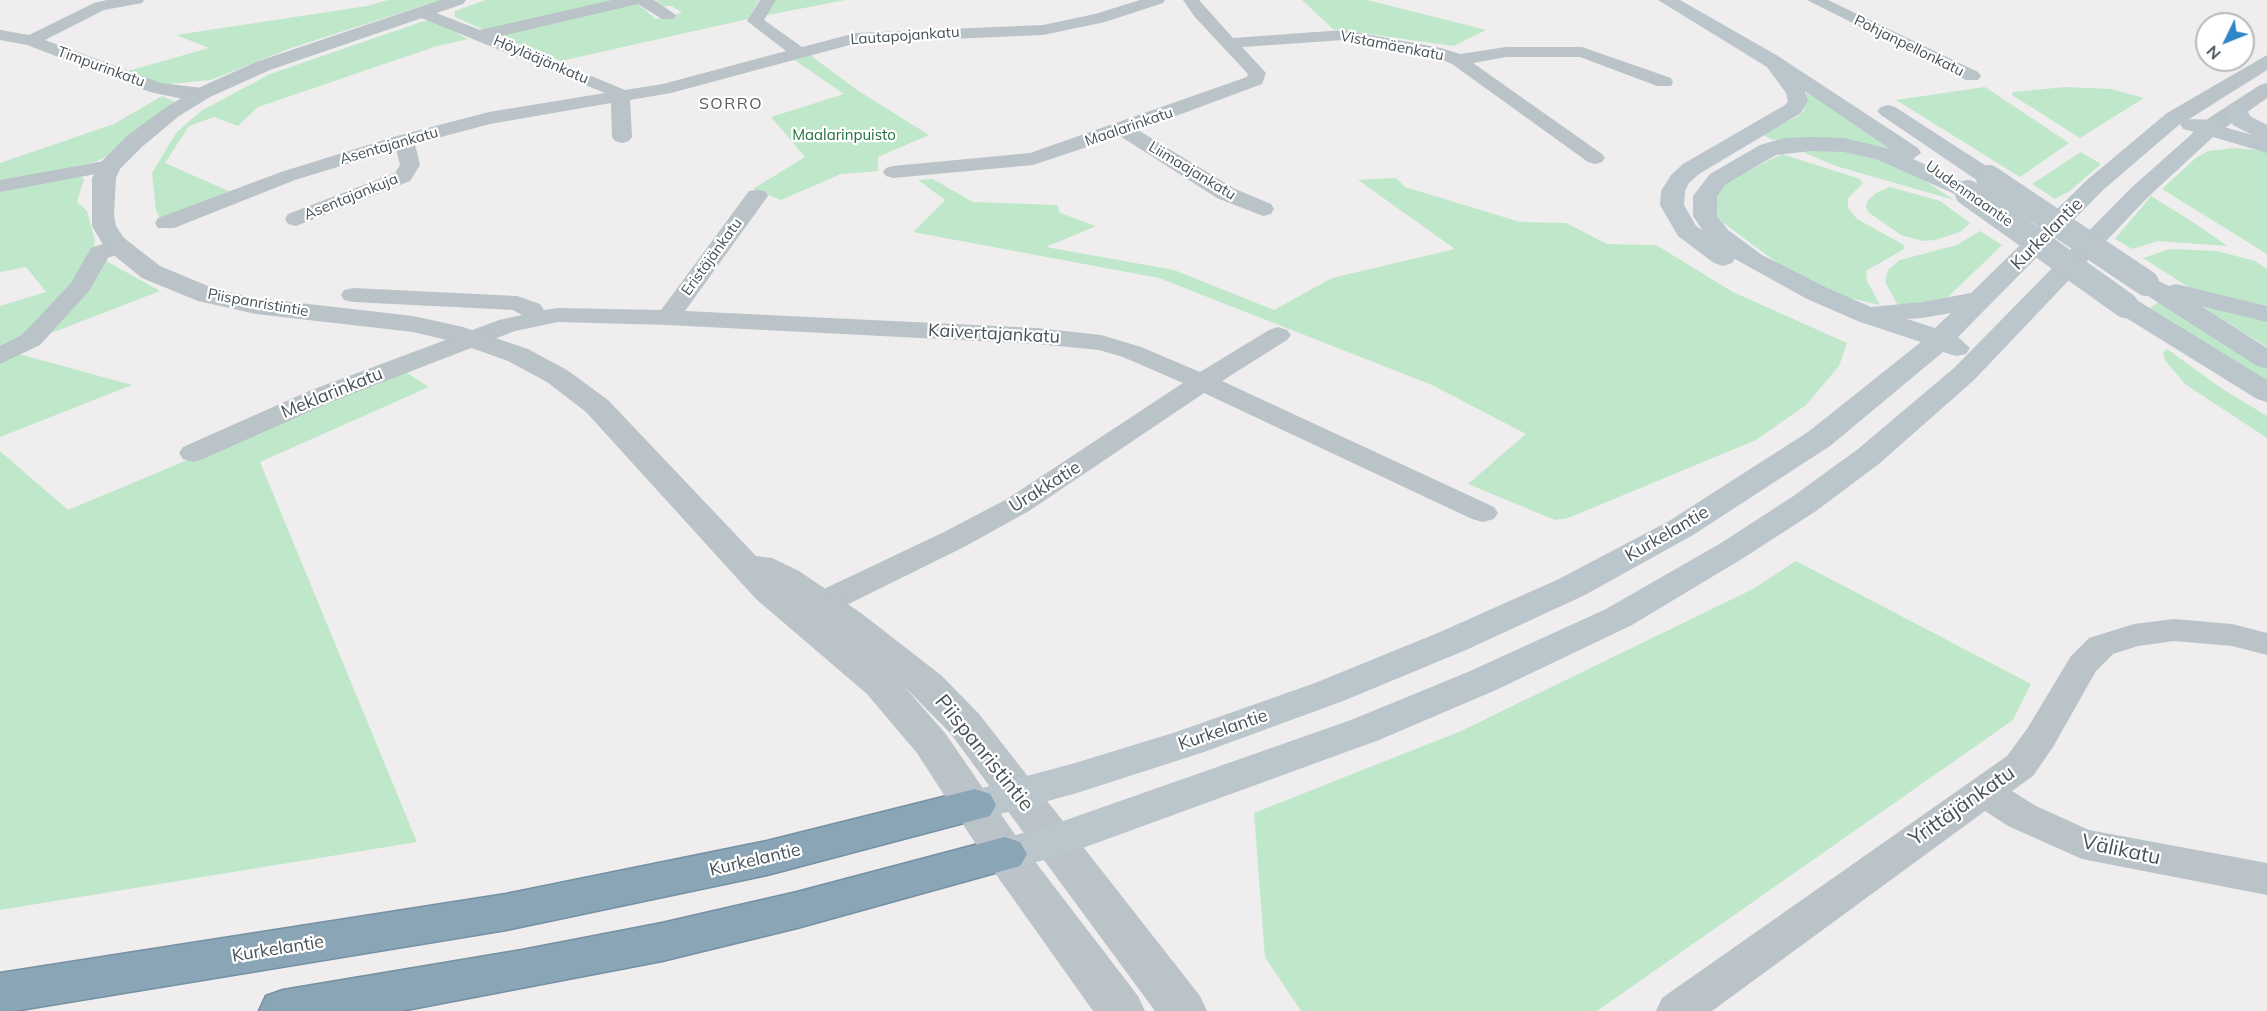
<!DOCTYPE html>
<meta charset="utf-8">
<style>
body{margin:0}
#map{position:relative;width:2267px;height:1011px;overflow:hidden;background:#efeded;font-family:Mulish,sans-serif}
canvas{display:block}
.north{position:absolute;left:2195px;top:12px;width:60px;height:60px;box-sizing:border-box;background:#fff;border:2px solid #b5babc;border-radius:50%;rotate:227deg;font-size:16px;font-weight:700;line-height:24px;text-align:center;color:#475258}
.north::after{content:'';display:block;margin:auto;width:21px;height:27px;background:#2e86c8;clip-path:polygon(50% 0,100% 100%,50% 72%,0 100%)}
</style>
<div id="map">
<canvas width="2267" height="1011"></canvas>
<div class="north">N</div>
</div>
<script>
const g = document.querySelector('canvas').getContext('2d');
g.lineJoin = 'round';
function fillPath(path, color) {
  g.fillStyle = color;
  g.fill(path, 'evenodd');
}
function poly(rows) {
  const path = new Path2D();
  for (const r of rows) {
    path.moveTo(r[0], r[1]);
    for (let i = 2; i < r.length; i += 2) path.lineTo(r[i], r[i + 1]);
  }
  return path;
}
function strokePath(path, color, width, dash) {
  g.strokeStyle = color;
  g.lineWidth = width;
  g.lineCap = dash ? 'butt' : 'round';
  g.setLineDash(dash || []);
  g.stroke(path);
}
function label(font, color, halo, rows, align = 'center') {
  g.font = font + ' Mulish,sans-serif';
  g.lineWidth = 4.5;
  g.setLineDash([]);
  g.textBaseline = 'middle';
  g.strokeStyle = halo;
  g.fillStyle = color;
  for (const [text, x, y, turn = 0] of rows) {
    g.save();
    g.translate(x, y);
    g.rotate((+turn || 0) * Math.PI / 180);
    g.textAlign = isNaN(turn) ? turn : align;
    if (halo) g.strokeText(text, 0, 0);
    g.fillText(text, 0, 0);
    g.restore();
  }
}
const green = poly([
 [388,0,440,0,291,48,211,80,159,85,128,71,209,48,176,35,367,6],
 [486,0,619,0,484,30,455,17,455,11],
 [656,0,759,0,748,19,561,61,503,38,509,31,625,4,638,4,656,19,682,13,672,6,663,6],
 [773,0,845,0,763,16],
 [1302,0,1367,0,1486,30,1454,46,1333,29],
 [430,19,468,39,437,46,258,107,238,126,214,117,189,126,165,163,233,193,161,220,156,211,152,173,176,133,201,111,270,74],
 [810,55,857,90,929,135,878,157,878,171,841,174,781,200,753,189,805,157,771,117,844,94,793,59],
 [1985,87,2069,143,2020,177,1896,100],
 [2065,87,2111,89,2144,98,2080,138,2012,95,2013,92],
 [1807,90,1900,156,1799,139,1773,140,1761,134,1797,117,1804,111],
 [162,96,176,102,112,154,95,162,0,184,0,163,114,124],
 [1791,147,1844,149,1906,168,1954,200,1836,166],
 [2234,148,2267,151,2267,254,2162,189,2196,158,2208,151],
 [2081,152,2101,164,2070,191,2055,199,2032,184],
 [1782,154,1860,179,1863,183,1848,198,1848,208,1857,219,1904,245,1904,249,1866,271,1867,281,1880,305,1833,294,1795,276,1722,222,1712,207,1715,194,1722,184],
 [78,175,84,179,77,202,87,211,95,241,93,250,90,252,160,291,41,337,19,354,132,385,0,437,0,306,46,292,26,267,0,272,0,189],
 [1396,178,1405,187,1520,222,1566,223,1607,244,1656,245,1733,292,1847,343,1839,366,1806,405,1756,440,1568,518,1555,520,1468,484,1526,434,1432,385,1159,278,913,232,945,200,918,180,933,179,973,202,1057,205,1060,213,1096,226,1046,247,1174,270,1274,310,1332,278,1455,249,1358,180],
 [1890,187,1940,201,1970,223,1960,232,1935,240,1923,241,1901,235,1868,212,1866,207,1868,200,1876,193],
 [2151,196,2199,226,2227,246,2158,241,2132,249,2115,239],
 [1980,231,2002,245,1948,297,1899,307,1885,282,1888,270,1900,260,1957,245],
 [2170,249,2217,251,2255,261,2267,269,2267,306,2190,288,2143,258],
 [2186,297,2267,318,2267,347],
 [2160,301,2267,370,2267,383,2150,308],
 [2167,349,2221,388,2267,416,2267,438,2185,384,2165,360,2163,352],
 [402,370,429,387,260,462,417,842,0,910,0,451,68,510],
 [1796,561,2031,684,2013,720,1597,1011,1301,1011,1265,957,1254,813,1461,731,1753,589]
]);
const minor = poly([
 [107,0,144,0,142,3,104,10,45,40,161,83,210,89,212,93,210,97,183,99,150,92,27,45,0,40,0,30,29,35,94,3,107,0],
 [612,0,654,0,676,15,674,19,662,19,638,4,497,37,625,90,663,84,786,51,747,21,760,0,776,0,764,20,802,47,856,33,1043,25,1095,14,1140,0,1165,0,1163,3,1105,22,1043,35,857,43,671,93,630,100,632,137,629,141,622,143,615,141,612,137,611,103,490,124,415,144,420,165,410,181,296,226,288,224,285,219,288,214,395,173,400,165,396,149,295,180,174,228,158,228,155,223,158,218,281,172,397,136,489,112,605,93,414,15,412,12,420,7,426,9,480,30,612,0],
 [1183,0,1199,0,1233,38,1344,30,1441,48,1460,54,1506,47,1582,47,1671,78,1673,82,1671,86,1657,86,1580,57,1506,57,1473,63,1602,154,1605,158,1602,162,1595,164,1588,162,1452,64,1436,57,1344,40,1242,47,1266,73,1262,84,1138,130,1233,188,1271,204,1274,209,1271,214,1263,216,1217,198,1120,136,1033,165,893,178,886,176,883,172,886,168,893,166,1030,153,1247,77,1248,74,1194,16,1183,0],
 [1807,0,1828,0,1978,72,1981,76,1978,80,1966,80,1807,0],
 [110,160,117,162,120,166,117,170,0,192,0,180,110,160],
 [757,190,765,191,768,196,685,311,1037,328,1101,335,1141,347,1200,372,1269,330,1278,327,1287,330,1291,335,1287,340,1222,381,1494,507,1498,513,1494,519,1483,522,1472,519,1204,393,1029,511,964,547,812,622,800,625,788,622,784,614,788,606,942,533,1007,499,1183,383,1123,357,1099,350,1037,344,668,325,558,322,515,331,329,403,203,459,193,462,183,459,179,453,183,447,309,391,499,320,522,315,513,310,353,302,344,300,341,295,344,290,353,288,517,296,540,304,544,310,558,308,661,310,749,191,757,190],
 [117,239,125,241,128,246,125,251,108,258,89,291,40,345,0,364,0,346,22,335,71,283,91,248,117,239],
 [2174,619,2232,624,2267,633,2267,655,2232,646,2174,641,2138,646,2113,654,2096,671,2053,747,2033,776,2012,791,2036,806,2089,830,2267,863,2267,895,2082,859,2008,826,1985,811,1712,1011,1656,1011,1662,998,2007,756,2027,729,2071,656,2089,638,2134,624,2174,619]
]);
const tertiary = poly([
 [440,0,466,0,463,4,270,70,210,97,179,116,143,146,120,169,116,178,114,215,116,226,124,238,160,266,215,289,256,298,413,316,463,327,528,349,567,370,608,400,756,556,772,558,799,571,861,613,942,676,979,714,1200,996,1207,1011,1155,1011,951,734,902,684,945,733,1020,842,1138,996,1145,1011,1093,1011,990,866,917,753,867,694,756,599,586,412,547,382,508,361,455,342,413,332,256,314,198,301,142,278,105,248,92,226,92,178,102,161,127,136,165,108,196,89,256,62,440,0],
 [2267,55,2267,70,2183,123,2167,123,2164,118,2167,113,2267,55],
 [2267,83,2267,98,2222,130,2206,130,2203,125,2206,120,2260,85,2267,83]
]);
const secondary = poly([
 [1658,0,1680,0,1778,56,1918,148,1921,153,1913,159,1976,188,1980,193,1976,198,1968,200,1876,159,1844,152,1811,151,1776,155,1726,184,1717,196,1717,216,1728,230,1762,255,1825,287,1871,307,1922,302,1971,293,2087,180,2167,113,2183,113,2185,119,2222,120,2224,127,2252,135,2233,125,2226,108,2230,104,2244,104,2250,116,2267,125,2267,153,2213,137,2147,198,1974,380,1880,463,1816,511,1745,557,1632,625,1496,690,1379,740,1069,853,1005,871,990,866,983,854,990,842,1049,826,1351,720,1468,672,1606,609,1721,543,1792,497,1858,449,1954,368,2131,188,2194,132,2183,129,2180,124,2103,190,1958,337,1970,348,1966,354,1956,356,1943,352,1830,446,1693,535,1585,595,1466,650,1343,701,1204,752,1077,793,975,821,960,816,954,805,960,794,1075,763,1176,732,1315,683,1440,632,1559,579,1669,521,1808,432,1921,342,1860,322,1807,299,1735,259,1732,263,1723,266,1714,263,1678,236,1660,205,1661,191,1671,175,1683,164,1785,105,1788,101,1786,93,1767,67,1658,0],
 [1805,91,1890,149,1844,138,1811,137,1784,138,1760,145,1710,174,1693,196,1693,216,1703,231,1696,226,1684,205,1685,191,1689,183,1699,174,1801,113,1808,101,1805,91],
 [1951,313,1935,328,1907,319,1922,318,1951,313],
 [1888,105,1895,107,1997,173,2001,178,1997,183,1981,183,1881,115,1877,111,1881,107,1888,105],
 [2146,275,2169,286,2176,284,2267,306,2267,322,2201,306,2267,348,2267,369,2257,366,2137,289,2133,283,2137,277,2146,275],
 [2125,297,2135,299,2267,380,2267,402,2257,399,2115,311,2112,305,2115,299,2125,297]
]);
const motorway = poly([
 [975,789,990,794,996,805,990,816,767,875,506,930,14,1011,0,1011,0,973,506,894,767,841,975,789],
 [1005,837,1020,842,1027,854,1020,866,797,928,662,961,401,1011,259,1011,266,996,283,990,522,950,662,923,797,892,1005,837]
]);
const secondaryBridge = poly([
 [1989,178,2146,283],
 [1968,193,2125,305]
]);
const farStreetnames = [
 ["Lautapojankatu",905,36,-4],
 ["Vistamäenkatu",1392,46,11],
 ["Pohjanpellonkatu",1909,46,26],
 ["Höylääjänkatu",541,60,23],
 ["Timpurinkatu",101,67,20],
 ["Maalarinkatu",1129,127,-19],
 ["Asentajankatu",389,146,-16],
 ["Liimaajankatu",1192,171,31],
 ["Uudenmaantie",1969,194,35],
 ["Asentajankuja",351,197,-22],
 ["Eristäjänkatu",712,257,-54],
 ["Piispanristintie",258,303,10]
];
const farParknames = [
 ["Maalarinpuisto",844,135]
];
const farNeighbourhoodnames = [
 ["SORRO",731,104]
];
const streetNames = [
 ["Kurkelantie",2047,234,-45],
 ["Kaivertajankatu",994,334,3],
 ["Meklarinkatu",332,393,-22],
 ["Urakkatie",1045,487,-32],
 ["Kurkelantie",1667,534,-30],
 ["Kurkelantie",1223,730,-19],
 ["Kurkelantie",755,860,-13],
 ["Kurkelantie",278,949,-9]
];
const nearStreetnames = [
 ["Piispanristintie",984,753,51],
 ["Yrittäjänkatu",1962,806,-35],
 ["Välikatu",2121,850,12]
];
fillPath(green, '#bfe8ca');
strokePath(motorway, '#7590a2', 3);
fillPath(minor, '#bac3c8');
fillPath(tertiary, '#bac3c8');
fillPath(secondary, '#bac5cc');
fillPath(motorway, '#8aa5b6');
strokePath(secondaryBridge, '#bac5cc', 26);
label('15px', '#475258', '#fff', farStreetnames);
label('15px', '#21703e', '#fff', farParknames);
g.letterSpacing = '1.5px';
label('16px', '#5a5e61', '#fff', farNeighbourhoodnames);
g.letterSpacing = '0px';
label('18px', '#475258', '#fff', streetNames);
label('21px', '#475258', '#fff', nearStreetnames);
</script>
